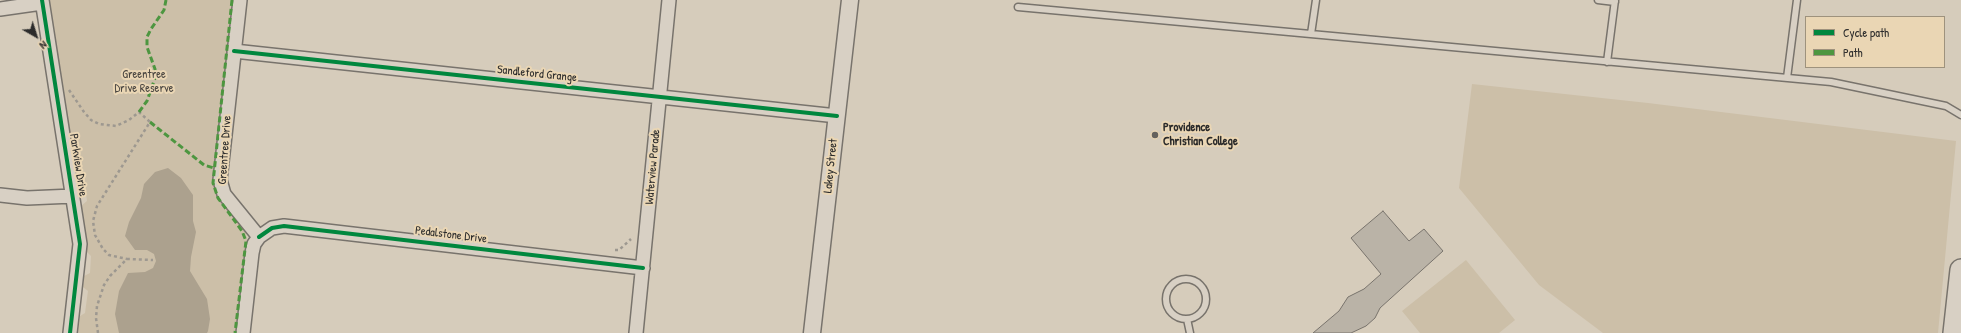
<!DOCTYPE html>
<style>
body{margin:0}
#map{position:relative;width:1961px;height:333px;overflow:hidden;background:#d6ccbb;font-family:"Patrick Hand",sans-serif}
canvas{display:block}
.legend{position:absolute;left:1805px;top:16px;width:140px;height:52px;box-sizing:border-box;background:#ead6b4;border:1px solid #9e927d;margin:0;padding:5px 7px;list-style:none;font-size:12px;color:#2b2b2b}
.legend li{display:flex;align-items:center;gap:8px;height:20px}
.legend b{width:20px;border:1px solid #9e927d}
.north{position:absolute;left:16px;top:16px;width:40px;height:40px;-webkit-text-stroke:3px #ead6b4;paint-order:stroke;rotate:141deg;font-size:11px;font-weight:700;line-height:16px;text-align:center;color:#2b2b2b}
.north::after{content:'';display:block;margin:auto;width:14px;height:18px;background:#2b2b2b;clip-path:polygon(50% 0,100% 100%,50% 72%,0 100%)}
</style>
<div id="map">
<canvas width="1961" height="333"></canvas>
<ul class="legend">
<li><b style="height:5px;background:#00873e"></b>Cycle path</li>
<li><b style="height:5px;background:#4d9640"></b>Path</li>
</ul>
<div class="north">N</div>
</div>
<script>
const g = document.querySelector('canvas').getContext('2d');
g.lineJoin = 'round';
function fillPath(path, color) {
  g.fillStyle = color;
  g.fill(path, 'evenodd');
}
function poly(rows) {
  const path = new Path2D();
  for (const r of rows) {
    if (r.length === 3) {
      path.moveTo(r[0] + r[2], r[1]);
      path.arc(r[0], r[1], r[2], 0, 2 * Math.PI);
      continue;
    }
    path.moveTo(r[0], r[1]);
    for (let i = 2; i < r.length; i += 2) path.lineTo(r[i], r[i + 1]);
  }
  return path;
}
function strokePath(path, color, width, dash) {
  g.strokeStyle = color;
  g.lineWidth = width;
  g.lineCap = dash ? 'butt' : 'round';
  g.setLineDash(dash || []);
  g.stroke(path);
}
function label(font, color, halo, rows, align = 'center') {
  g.font = font + ' "Patrick Hand",sans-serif';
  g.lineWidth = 4;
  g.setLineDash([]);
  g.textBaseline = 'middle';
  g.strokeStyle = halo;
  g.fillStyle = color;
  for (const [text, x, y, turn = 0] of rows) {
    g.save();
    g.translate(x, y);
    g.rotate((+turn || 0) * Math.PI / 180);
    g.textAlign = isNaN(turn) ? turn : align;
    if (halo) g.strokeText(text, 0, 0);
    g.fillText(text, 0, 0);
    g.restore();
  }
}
const green = poly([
 [49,0,235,0,220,199,246,233,247,241,237,333,78,333,80,316,85,313,88,291,83,287,84,276,90,273,91,256,86,251,87,243,81,206,87,201,85,187,81,188,78,186],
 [1472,84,1648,103,1956,141,1938,333,1603,333,1539,285,1459,188],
 [1466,260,1515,320,1499,333,1420,333,1402,311]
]);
const water = poly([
 [168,168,181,178,193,195,193,221,196,232,191,257,190,271,207,299,210,319,208,331,207,333,119,333,115,314,119,291,128,273,145,272,153,268,156,261,154,254,147,250,135,250,125,236,129,222,141,198,144,184,155,172]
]);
const building = poly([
 [1383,211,1409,241,1424,229,1443,251,1380,308,1375,318,1366,326,1351,333,1313,333,1339,311,1348,297,1364,289,1381,274,1351,238,1383,211]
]);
const path = poly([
 [69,90,84,112,91,120,99,124,116,126,129,120,139,112,150,122,97,206,93,221,95,235,103,249,109,255,127,259],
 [615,250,619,250,631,239],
 [98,333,96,318,97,306,104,285,110,276,127,259,153,260]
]);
const service = poly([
 [1598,0,1615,2],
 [1018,7,1831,82,1946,106,1961,115],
 [1311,34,1316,0],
 [1607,62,1615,0],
 [1787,78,1797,0],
 [1186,299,20],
 [1187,319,1190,333]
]);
const minor = poly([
 [42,0,80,244,70,333],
 [240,0,220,180,224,194,259,237,254,244,252,253,243,333],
 [0,9,42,3],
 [234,51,837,116],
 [0,195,27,198,73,196],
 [259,237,272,228,284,226,643,268],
 [636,333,669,0]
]);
const tertiary = poly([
 [812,333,850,0]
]);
const primary = poly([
 [1954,333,1961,270]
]);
const quiet = poly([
 [232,0,213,183,218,198,242,231,246,241,235,333],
 [139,112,147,101,155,78,155,69,147,47,147,37,151,29,164,10,166,0],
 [150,122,204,165,214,168]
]);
const cycleway = poly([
 [42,0,80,244,70,333],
 [234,51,837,116],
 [259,237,272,228,284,226,643,268]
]);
const markers = [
 [1155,135,4,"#67635d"]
];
const streetNames = [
 ["Sandleford Grange",537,74,6],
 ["Greentree Drive",225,150,-86],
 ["Parkview Drive",78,165,81],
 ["Lakey Street",831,166,-84],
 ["Waterview Parade",653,167,-85],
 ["Pedalstone Drive",451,235,7]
];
const parkNames = [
 ["Greentree",144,75],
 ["Drive Reserve",144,89]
];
const poiNames = [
 ["Providence",1163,128],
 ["Christian College",1163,142]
];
fillPath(green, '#ccbfa8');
fillPath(water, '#aca18e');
fillPath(building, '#bab3a7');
strokePath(building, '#78736c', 1);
strokePath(service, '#78736c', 9);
strokePath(minor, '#78736c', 16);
strokePath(tertiary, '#78736c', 19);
strokePath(primary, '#78736c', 24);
strokePath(path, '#9d9890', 2.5, [3, 3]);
strokePath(service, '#d8d0c4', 6);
strokePath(minor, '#d8d0c4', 13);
strokePath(tertiary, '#d8d0c4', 16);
strokePath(primary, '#d8d0c4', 21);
strokePath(quiet, '#4d9640', 3, [6, 3]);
strokePath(cycleway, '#00873e', 4);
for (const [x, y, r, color] of markers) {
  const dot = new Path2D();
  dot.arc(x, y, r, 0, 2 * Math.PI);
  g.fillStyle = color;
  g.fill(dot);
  strokePath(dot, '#ead6b4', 1.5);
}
label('12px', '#2b2b2b', '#ead6b4', streetNames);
label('12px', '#4a4641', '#ead6b4', parkNames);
label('bold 12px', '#2b2b2b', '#ead6b4', poiNames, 'left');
</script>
